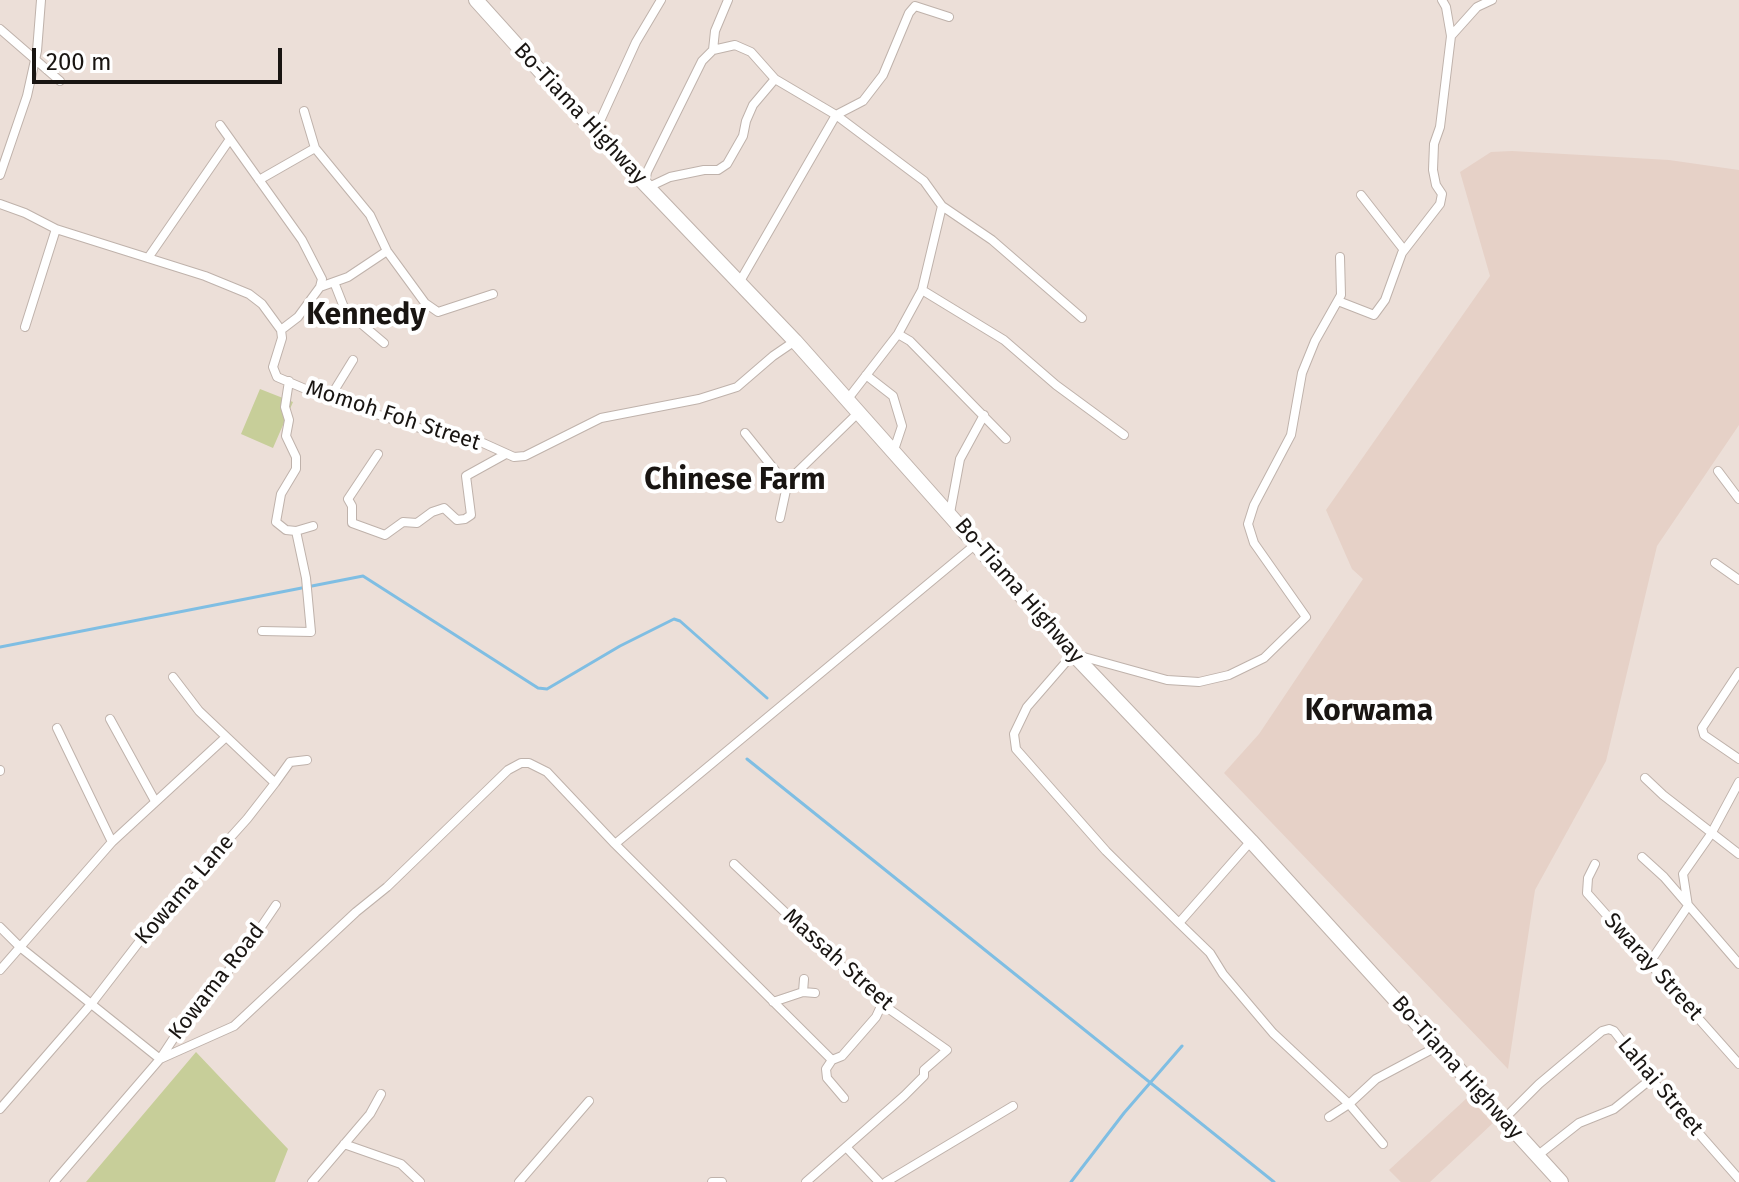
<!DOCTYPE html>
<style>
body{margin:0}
#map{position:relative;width:1739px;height:1182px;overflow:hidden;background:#ecdfd8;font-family:"Fira Sans",sans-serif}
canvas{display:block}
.scale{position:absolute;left:32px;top:48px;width:250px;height:36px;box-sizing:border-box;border:4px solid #191512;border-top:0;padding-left:10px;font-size:24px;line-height:28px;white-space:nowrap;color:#191512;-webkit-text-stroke:6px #fff;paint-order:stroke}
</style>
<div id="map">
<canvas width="1739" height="1182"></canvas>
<div class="scale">200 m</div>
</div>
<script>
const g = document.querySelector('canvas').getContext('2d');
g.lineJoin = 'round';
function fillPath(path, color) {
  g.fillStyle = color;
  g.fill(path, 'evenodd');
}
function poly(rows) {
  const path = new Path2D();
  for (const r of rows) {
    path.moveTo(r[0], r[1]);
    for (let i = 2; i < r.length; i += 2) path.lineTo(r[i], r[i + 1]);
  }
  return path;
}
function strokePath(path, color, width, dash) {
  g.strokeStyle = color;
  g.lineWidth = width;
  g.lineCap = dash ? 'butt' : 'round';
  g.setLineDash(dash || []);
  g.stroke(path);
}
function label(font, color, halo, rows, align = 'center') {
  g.font = font + ' "Fira Sans",sans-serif';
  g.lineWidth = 8;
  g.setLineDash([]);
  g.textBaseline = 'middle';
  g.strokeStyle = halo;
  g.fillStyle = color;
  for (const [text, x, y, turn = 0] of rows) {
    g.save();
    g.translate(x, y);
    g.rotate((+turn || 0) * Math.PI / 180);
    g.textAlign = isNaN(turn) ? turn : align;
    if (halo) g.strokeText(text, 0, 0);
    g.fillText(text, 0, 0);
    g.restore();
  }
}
const built = poly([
 [1512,151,1669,160,1739,170,1739,425,1657,546,1606,761,1535,890,1508,1069,1224,773,1259,734,1363,579,1352,569,1326,510,1490,276,1460,172,1491,152],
 [1468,1097,1493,1123,1430,1182,1401,1182,1389,1170]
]);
const green = poly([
 [260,389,293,402,273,448,241,434],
 [196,1052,288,1149,275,1182,86,1182]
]);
const stream = poly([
 [0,647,363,576,538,688,547,689,620,646,674,619,680,621,767,698],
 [747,759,1274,1182],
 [1071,1182,1124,1113,1182,1046]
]);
const street = poly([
 [0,29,60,81],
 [1451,36,1477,7,1492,0],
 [713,50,715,31,728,0],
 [304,111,315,148],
 [220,125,302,240,322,279,320,287,298,317,281,330],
 [595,132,636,42,661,0],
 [0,175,27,96,37,51,41,0],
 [259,180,315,148,370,215,387,251,425,303,438,312,493,294],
 [645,184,647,172,702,61,713,50,735,45,751,52,775,79,836,115,739,283],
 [650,189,653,185,670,177,704,170,718,170,727,164,743,136,746,121,753,105,775,79],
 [1361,195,1404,250],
 [0,204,25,213,56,229,205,276,249,294,262,304,281,330,282,338,273,367,277,377,329,399,454,439,483,443,514,457,525,456,601,418,699,399,737,387,773,356,795,341],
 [942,206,924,181,836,115,863,101,883,75,909,13,915,6,949,17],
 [148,258,230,139],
 [334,282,345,310,384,343],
 [320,287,348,277,387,251],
 [922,290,1004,340,1056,385,1124,435],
 [1338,301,1374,315,1385,300,1402,253,1440,204,1442,194,1436,185,1433,170,1434,144,1440,127,1451,36,1446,7,1442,0],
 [25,327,56,229],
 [898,334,910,341,1006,439],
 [866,375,893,396,902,426,893,453],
 [289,381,285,407,289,420,286,436,296,457,296,469,281,494,276,522,286,530,296,531,313,526],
 [329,399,353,360],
 [847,400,898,334,922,290,942,206,992,240,1082,318],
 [745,433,782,479,788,481,858,413],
 [378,454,348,499,352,506,352,523,385,535,403,522,417,523,432,512,444,508,457,520,465,519,471,515,466,476,504,455],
 [1718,471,1739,499],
 [950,513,960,459,984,415],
 [780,518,788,481],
 [1715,563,1739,580],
 [262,631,311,632,306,578,296,531],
 [1739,672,1702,728,1704,735,1739,759],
 [110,719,155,801],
 [57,728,112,842],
 [0,770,0,771],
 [1645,778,1663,795,1739,854],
 [275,783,290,762,307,760],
 [1251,841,1179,923,1210,953,1223,974,1273,1033,1349,1104,1383,1144],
 [615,844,976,544],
 [1642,857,1664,877,1739,964],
 [734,864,882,1004,947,1050,924,1070,924,1076,904,1096,806,1182],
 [1595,864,1588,878,1587,893,1739,1064],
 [1179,923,1106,851,1016,749,1014,734,1027,707,1073,654,1167,680,1199,682,1229,675,1264,658,1306,617,1254,543,1248,524,1254,505,1291,435,1302,373,1315,341,1341,295,1340,257],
 [0,927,20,947,160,1059],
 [1650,962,1688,906,1683,874,1711,834,1739,782],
 [0,970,112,842,226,737],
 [803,992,804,979],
 [773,1002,803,992,815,993],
 [160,1059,234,1026,356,912,387,887,508,770,521,763,529,763,547,772,615,844,832,1060],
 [844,1098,827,1078,826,1069,832,1060,842,1056,876,1017,882,1004],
 [0,1109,92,1003,156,920,247,819,275,783,199,711,173,677],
 [1329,1117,1349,1104,1376,1079,1438,1046],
 [1504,1119,1539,1084,1602,1031,1609,1029,1614,1031,1651,1079,1739,1179],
 [344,1144,401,1164,420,1182],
 [846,1147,879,1182],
 [1537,1156,1579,1123,1614,1109,1651,1079],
 [54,1182,160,1059,185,1021,242,955,276,905],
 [312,1182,370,1114,381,1094],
 [519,1182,589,1101],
 [712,1182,722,1182],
 [886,1182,1013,1106]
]);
const highway = poly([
 [476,0,595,132,795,341,1073,654,1251,841,1561,1182]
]);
const streetNames = [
 ["Bo-Tiama Highway",580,114,47],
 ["Momoh Foh Street",393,416,18],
 ["Bo-Tiama Highway",1019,591,49],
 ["Kowama Lane",185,890,-49],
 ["Massah Street",838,960,42],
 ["Swaray Street",1653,967,48],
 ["Kowama Road",217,982,-52],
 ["Bo-Tiama Highway",1457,1068,48],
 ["Lahai Street",1660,1087,50]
];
const districtNames = [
 ["Kennedy",366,316],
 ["Chinese Farm",735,481],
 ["Korwama",1369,712]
];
fillPath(built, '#e6d1c7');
fillPath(green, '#c7ce99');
strokePath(stream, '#7fbee3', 3);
strokePath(street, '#bfb2ab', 10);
strokePath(highway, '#bfb2ab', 16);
strokePath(street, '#fff', 8);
strokePath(highway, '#fff', 14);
label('22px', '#191512', '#fff', streetNames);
label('bold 30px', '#191512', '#fff', districtNames);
</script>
